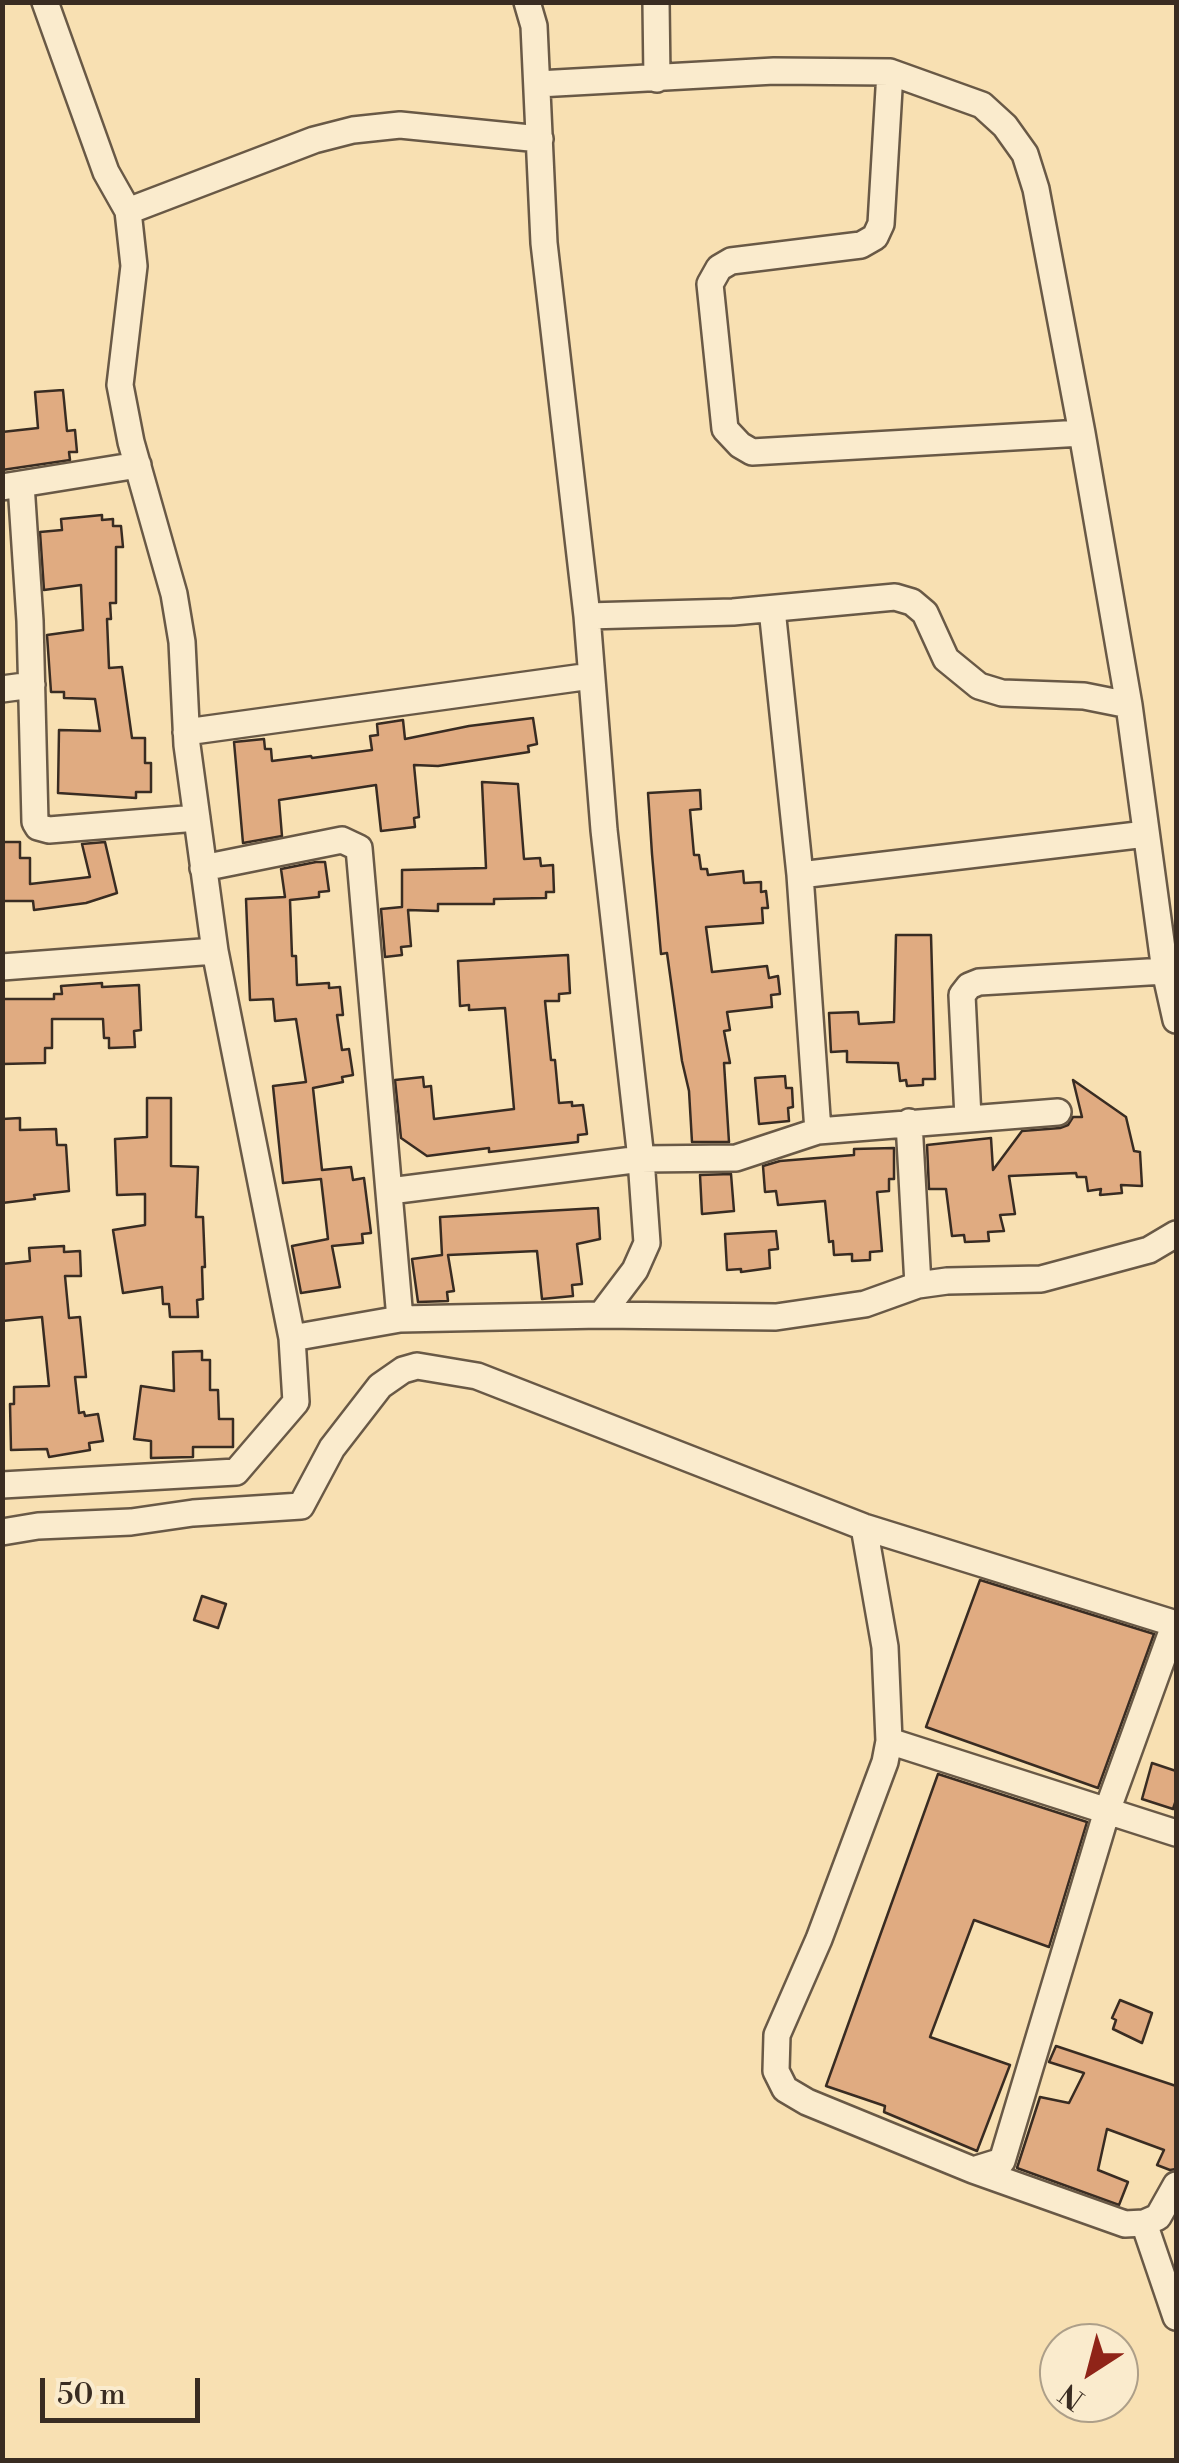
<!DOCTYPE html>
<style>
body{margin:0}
#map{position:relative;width:1179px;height:2463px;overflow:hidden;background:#f8e0b2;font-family:"Libre Bodoni",serif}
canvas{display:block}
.frame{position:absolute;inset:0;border:5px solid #392c22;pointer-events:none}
.north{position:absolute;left:1039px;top:2323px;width:100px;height:100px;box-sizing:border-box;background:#faebcd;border:2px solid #ad9f89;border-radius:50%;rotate:216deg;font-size:28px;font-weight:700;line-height:40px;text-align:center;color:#392c22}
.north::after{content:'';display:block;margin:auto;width:35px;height:45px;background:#8f2418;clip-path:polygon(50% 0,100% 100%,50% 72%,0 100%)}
.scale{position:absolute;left:40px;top:2378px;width:160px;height:45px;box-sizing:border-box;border:5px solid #392c22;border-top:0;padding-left:12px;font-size:30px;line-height:35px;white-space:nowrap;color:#392c22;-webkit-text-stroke:8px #faebcd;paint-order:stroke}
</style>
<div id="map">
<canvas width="1179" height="2463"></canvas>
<div class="frame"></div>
<div class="north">N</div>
<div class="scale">50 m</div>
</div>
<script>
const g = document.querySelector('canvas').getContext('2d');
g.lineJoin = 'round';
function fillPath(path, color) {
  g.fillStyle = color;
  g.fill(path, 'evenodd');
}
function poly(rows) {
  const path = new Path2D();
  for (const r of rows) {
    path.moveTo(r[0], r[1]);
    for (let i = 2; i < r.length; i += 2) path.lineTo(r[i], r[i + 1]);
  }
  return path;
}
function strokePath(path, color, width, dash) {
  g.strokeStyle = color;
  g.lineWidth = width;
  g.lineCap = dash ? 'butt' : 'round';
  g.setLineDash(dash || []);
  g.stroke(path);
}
const building = poly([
 [63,390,67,431,75,430,77,452,69,452,70,460,2,470,2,432,38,428,35,392,63,390],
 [102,515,102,520,113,519,113,526,121,526,123,547,116,547,116,603,110,603,111,619,107,619,109,668,122,667,132,738,145,738,145,763,151,763,151,792,136,792,136,798,58,793,59,730,100,731,95,699,64,698,64,692,51,692,47,635,83,630,81,585,44,590,40,532,62,530,61,519,102,515],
 [533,718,537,744,528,746,529,752,438,766,414,765,419,817,414,818,415,827,381,831,376,785,279,800,282,836,243,843,234,742,264,739,265,749,271,749,272,761,311,756,312,758,372,750,370,736,378,735,377,724,403,720,405,739,469,726,533,718],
 [482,782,518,784,524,859,540,858,541,866,553,865,554,892,546,892,546,898,494,899,494,904,438,904,438,911,408,910,411,946,401,947,402,955,385,957,381,909,402,907,402,870,486,868,482,782],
 [700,790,701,809,690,810,694,855,699,855,701,869,707,869,708,875,743,871,744,883,761,882,761,892,766,891,768,908,762,908,763,923,706,927,712,972,767,966,769,978,778,976,780,994,771,995,772,1007,727,1012,730,1030,724,1031,730,1063,724,1063,729,1142,692,1142,689,1091,682,1061,667,953,661,954,652,854,648,793,700,790],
 [2,842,20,842,20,858,30,858,30,884,90,877,82,844,105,842,117,893,86,903,34,910,33,901,2,901,2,842],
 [316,862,325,862,329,891,319,892,319,897,290,900,292,956,296,956,297,985,329,983,329,988,340,987,343,1015,337,1015,342,1050,349,1049,353,1075,342,1077,343,1082,313,1088,322,1170,351,1167,353,1180,364,1178,371,1233,362,1234,363,1243,332,1246,340,1287,301,1293,292,1246,328,1239,321,1179,283,1183,273,1086,306,1082,296,1019,275,1021,273,999,250,1000,246,899,285,897,281,869,316,862],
 [896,935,931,935,935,1079,923,1079,923,1085,907,1086,906,1080,900,1081,898,1063,847,1062,847,1051,831,1052,829,1013,858,1012,859,1024,894,1022,896,935],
 [568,955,570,993,559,994,559,1001,545,1001,551,1060,555,1060,559,1103,572,1102,572,1106,583,1105,587,1134,578,1135,578,1142,489,1152,489,1148,427,1156,401,1138,395,1080,423,1077,424,1087,431,1086,434,1119,514,1109,505,1008,469,1010,469,1005,460,1006,458,961,568,955],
 [102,983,102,987,139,985,141,1030,134,1031,135,1047,109,1048,109,1038,104,1038,103,1019,52,1019,52,1048,45,1048,45,1063,2,1064,2,999,54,999,54,994,62,994,61,986,102,983],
 [785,1076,786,1088,792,1088,793,1107,788,1108,789,1121,759,1124,755,1078,785,1076],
 [1073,1080,1126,1117,1134,1151,1140,1152,1142,1186,1121,1185,1122,1193,1100,1195,1101,1189,1088,1191,1086,1177,1077,1177,1076,1173,1009,1176,1015,1214,1000,1215,1004,1231,988,1232,989,1241,965,1242,964,1235,952,1236,946,1189,929,1189,927,1145,991,1138,993,1170,1022,1131,1060,1128,1068,1125,1073,1117,1082,1117,1073,1080],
 [147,1098,171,1098,171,1166,198,1167,196,1217,203,1217,205,1267,202,1267,203,1299,197,1300,198,1317,170,1317,169,1304,163,1304,162,1287,123,1293,113,1230,145,1225,145,1194,117,1195,115,1139,147,1137,147,1098],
 [20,1118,20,1130,56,1129,57,1145,66,1145,69,1191,34,1195,35,1199,2,1203,2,1119,20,1118],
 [894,1148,894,1179,889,1179,889,1191,877,1192,882,1251,870,1252,870,1260,852,1261,852,1254,834,1255,833,1241,829,1242,825,1201,778,1205,776,1191,765,1192,763,1166,780,1161,854,1155,854,1149,894,1148],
 [731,1174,734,1211,702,1214,700,1175,731,1174],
 [598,1208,600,1239,577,1244,582,1284,572,1285,573,1296,542,1299,537,1251,448,1255,454,1291,447,1292,448,1301,418,1302,412,1259,442,1255,440,1217,598,1208],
 [776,1231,778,1249,769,1250,770,1268,741,1272,741,1269,727,1270,725,1234,776,1231],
 [64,1246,64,1252,80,1251,81,1276,65,1276,69,1318,80,1317,86,1377,75,1377,79,1413,84,1412,85,1416,98,1414,103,1441,89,1443,90,1450,49,1457,47,1449,11,1450,10,1404,14,1404,14,1387,49,1386,42,1317,2,1321,2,1264,30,1261,29,1248,64,1246],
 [202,1351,202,1360,210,1360,210,1390,218,1390,219,1419,233,1419,233,1447,193,1447,193,1457,151,1458,151,1441,134,1439,141,1386,174,1391,173,1352,202,1351],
 [980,1580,1154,1634,1098,1788,926,1727,980,1580],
 [202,1596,226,1604,218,1628,194,1620,202,1596],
 [1152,1763,1176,1771,1176,1800,1173,1809,1142,1799,1152,1763],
 [938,1774,1087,1822,1049,1947,974,1920,930,2037,1010,2065,977,2151,884,2112,885,2106,826,2086,938,1774],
 [1120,2000,1152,2013,1142,2043,1113,2029,1116,2020,1112,2018,1120,2000],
 [1056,2046,1176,2086,1176,2169,1170,2170,1157,2165,1164,2150,1107,2129,1098,2170,1128,2182,1119,2205,1017,2168,1040,2097,1069,2103,1084,2073,1049,2062,1056,2046]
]);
const minor = poly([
 [45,2,106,172,128,211],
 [527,2,534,26,544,243,587,616,604,830,641,1159,647,1243,635,1270,601,1315,776,1317,865,1304,918,1285,947,1281,1041,1279,1149,1250,1176,1234],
 [656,2,657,79],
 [890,72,881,224,875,237,861,245,731,261,719,268,710,284,725,429,740,445,752,452,1082,433],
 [538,84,774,71,890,72,982,105,1005,126,1025,154,1036,189,1082,433,1129,705,1165,971,1176,1020],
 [21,484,30,621,35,822,38,827,49,830,197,818],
 [2,487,138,465],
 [772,609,800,875,818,1131,1058,1112],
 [587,616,733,612,895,597,912,602,925,613,946,659,979,686,1002,693,1084,696,1129,705],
 [2,689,32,685],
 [186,732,591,676],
 [203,868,342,840,359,848,400,1319],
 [800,875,1146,834],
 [2,967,215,951],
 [968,1118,962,995,969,986,979,982,1165,971],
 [909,1122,918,1285],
 [390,1191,641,1159,736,1158,818,1131],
 [292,1338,400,1319,601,1315],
 [2,1485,236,1472,296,1402,292,1338,215,951,187,745,182,642,174,594,131,442,120,385,134,266,128,211,314,140,353,130,400,125,540,139],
 [864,1527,885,1647,889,1741,885,1762,819,1939,777,2035,776,2071,785,2089,807,2102,973,2170],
 [2,1532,38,1526,131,1522,193,1513,301,1506,332,1448,380,1386,403,1370,417,1366,477,1376,864,1527,1176,1624],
 [1175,1623,1107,1811,1002,2161,973,2170,1125,2224,1144,2223,1158,2217,1176,2185],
 [889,1741,1176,1833],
 [1144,2223,1176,2317]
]);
fillPath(building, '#e0ab81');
strokePath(building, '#392c22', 2.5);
strokePath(minor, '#695946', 30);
strokePath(minor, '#faebcd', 25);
</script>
